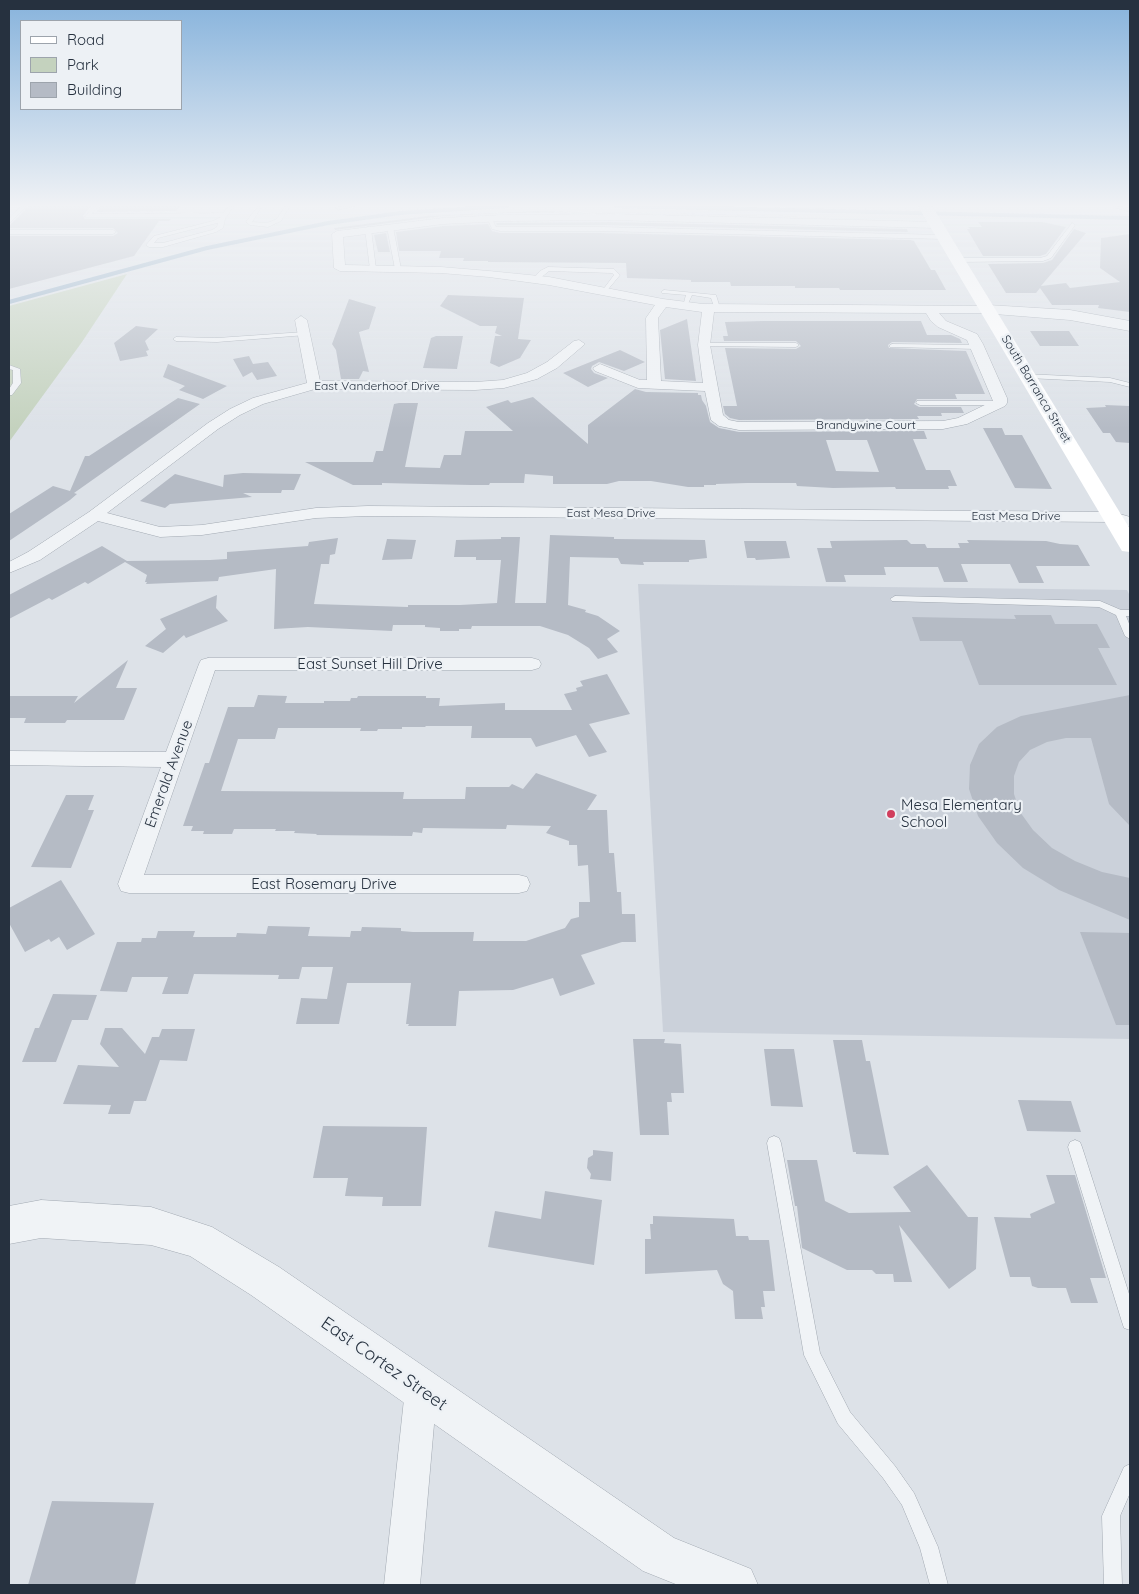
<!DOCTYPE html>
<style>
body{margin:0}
#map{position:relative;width:1139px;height:1594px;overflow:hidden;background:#dde2e8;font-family:Quicksand,sans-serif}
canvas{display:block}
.frame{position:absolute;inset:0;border:10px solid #26313f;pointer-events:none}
.legend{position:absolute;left:20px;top:20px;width:162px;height:90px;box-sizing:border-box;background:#edf1f5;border:1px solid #9da4ac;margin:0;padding:6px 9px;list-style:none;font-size:15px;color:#26313f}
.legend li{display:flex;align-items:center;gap:10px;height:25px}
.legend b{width:25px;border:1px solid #9da4ac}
</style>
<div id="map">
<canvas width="1139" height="1594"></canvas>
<div class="frame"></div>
<ul class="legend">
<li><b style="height:6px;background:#fff"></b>Road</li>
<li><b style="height:14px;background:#c4d2be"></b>Park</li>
<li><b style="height:14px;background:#b5bbc5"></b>Building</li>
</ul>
</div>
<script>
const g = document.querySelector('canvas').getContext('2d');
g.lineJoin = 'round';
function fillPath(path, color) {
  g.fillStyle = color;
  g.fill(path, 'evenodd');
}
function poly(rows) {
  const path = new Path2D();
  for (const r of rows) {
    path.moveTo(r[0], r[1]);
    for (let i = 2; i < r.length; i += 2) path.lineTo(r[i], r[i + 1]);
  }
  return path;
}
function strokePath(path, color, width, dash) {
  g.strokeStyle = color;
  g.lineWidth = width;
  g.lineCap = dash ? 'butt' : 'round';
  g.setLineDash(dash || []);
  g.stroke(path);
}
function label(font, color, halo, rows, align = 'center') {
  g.font = font + ' Quicksand,sans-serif';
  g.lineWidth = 4.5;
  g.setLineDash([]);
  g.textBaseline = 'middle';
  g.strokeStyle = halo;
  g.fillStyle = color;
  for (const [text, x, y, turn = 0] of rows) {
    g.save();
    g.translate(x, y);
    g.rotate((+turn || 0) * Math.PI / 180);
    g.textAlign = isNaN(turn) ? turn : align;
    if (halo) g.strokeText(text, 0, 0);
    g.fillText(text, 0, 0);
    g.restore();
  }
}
const built = poly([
 [638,584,1127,590,1130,596,1130,1039,663,1032]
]);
const green = poly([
 [127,274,82,342,9,442,9,306]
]);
const stream = poly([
 [616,206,1130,218],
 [9,302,207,248,328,223,400,213,507,206]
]);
const building = poly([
 [29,206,91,206,83,216,85,219,171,219,169,221,159,221,134,256,9,289,9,236,113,236,118,233,113,228,9,228,9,226],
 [101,206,180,206,176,211,96,212],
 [535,211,785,216,869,218,610,212,504,213,443,216,335,230,334,228,427,216],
 [610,222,907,229,908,232,600,225,497,225,496,223],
 [978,222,1042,222,1066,227,1046,254,1040,256,983,256,967,229,970,229,968,227,982,227],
 [488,224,492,231,500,233,600,233,911,240,914,241,931,270,935,270,946,290,840,290,839,288,795,288,795,286,731,286,730,282,691,282,691,280,627,278,626,263,488,262,488,261,463,261,464,258,439,258,441,251,399,251,396,232,443,226],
 [1074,229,1086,233,1041,286,1066,283,1070,288,1120,282,1100,268,1101,238,1130,234,1130,312,1098,308,1099,305,1052,305,1040,288,1036,293,1006,293,988,264,1043,263,1052,260],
 [386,233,390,252,378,252,374,235],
 [448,295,524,298,518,339,531,340,520,358,499,367,490,363,495,336,502,336,495,333,497,326,480,326,440,306],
 [349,299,376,307,369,329,359,332,369,372,363,371,359,379,341,379,336,350,332,344],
 [687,319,696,381,665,379,660,330],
 [763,321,921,321,927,335,951,335,960,339,962,343,892,342,888,345,889,348,966,351,985,394,955,394,957,399,917,399,914,404,919,407,961,407,964,413,941,413,942,416,917,416,919,419,739,420,730,418,725,414,723,406,737,406,725,348,796,349,801,346,796,341,724,341,723,336,728,336,725,322],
 [136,326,158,329,145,341,149,350,146,351,148,356,120,361,114,343],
 [1030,331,1069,331,1079,346,1040,346],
 [436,336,463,336,457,369,423,368,431,338],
 [620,350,645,362,624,371,599,362,592,366,591,369,594,373,608,378,588,387,563,373],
 [249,356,253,364,268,362,277,376,257,380,252,372,243,377,233,359],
 [168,364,227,386,203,399,179,390,185,386,163,377],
 [635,389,646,392,698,393,698,395,701,395,702,400,706,406,710,422,719,428,739,432,924,431,927,439,913,439,926,470,950,470,957,486,948,486,949,489,896,489,895,487,833,488,797,486,796,483,747,483,716,484,716,485,704,485,704,487,688,487,651,481,619,481,607,484,553,484,553,476,525,474,524,483,490,483,489,485,471,485,382,483,382,485,353,485,305,462,373,462,376,451,383,451,394,404,399,403,418,403,405,467,440,468,444,455,461,455,465,431,513,431,486,407,508,400,511,403,533,397,588,444,588,425],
 [826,440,867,440,879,472,836,471],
 [178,398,200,404,74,493,77,494,70,500,9,541,9,514,53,486,70,491,85,456,89,456],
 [1105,405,1130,406,1130,443,1116,442,1110,433,1103,433,1086,408,1106,407],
 [983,428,1002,428,1005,435,1022,435,1052,489,1015,488],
 [243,473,301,474,294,490,282,490,281,493,243,493,252,497,170,504,165,508,140,501,175,474,223,487,224,475],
 [550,535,614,537,614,539,705,540,707,558,689,560,689,562,643,562,644,565,621,564,618,558,570,557,568,605,586,610,585,612,598,616,620,631,607,639,618,652,598,659,589,648,568,635,540,626,472,626,471,629,459,629,459,631,440,631,440,628,425,627,425,625,393,625,392,631,308,627,274,629,276,569,219,577,218,581,146,584,147,582,145,582,147,575,125,562,88,584,85,582,52,600,49,598,9,619,9,595,102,546,127,561,210,560,227,559,227,552,308,546,309,542,338,538,335,554,330,555,329,564,321,564,314,604,408,607,408,605,460,605,497,603,501,560,476,560,476,557,454,557,456,540,501,539,501,537,520,537,515,603,546,603],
 [387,539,416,540,412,559,382,560],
 [907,540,911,544,925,544,927,548,960,548,958,543,969,543,967,540,1046,541,1060,544,1078,545,1090,566,1036,566,1044,583,1019,583,1010,564,961,564,968,582,944,582,938,567,884,567,886,575,844,575,846,582,826,582,817,548,832,548,830,541],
 [744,541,786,541,790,558,756,560,755,558,747,558],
 [217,595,216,608,228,621,186,638,184,635,163,653,145,646,166,629,160,619],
 [1014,615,1051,615,1055,624,1097,624,1110,648,1098,648,1117,685,979,685,962,641,920,641,912,617,1016,619],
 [128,660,116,688,137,688,124,720,67,720,65,723,24,723,26,718,9,718,9,696,78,696,74,703],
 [607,674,630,714,589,724,607,752,589,757,576,735,536,747,531,738,471,738,472,726,426,726,425,727,402,727,402,729,378,729,377,731,360,731,361,728,278,728,275,739,238,739,221,791,404,792,403,799,465,799,466,787,509,787,512,784,523,789,536,773,597,795,587,810,607,810,609,853,614,853,617,892,621,892,622,914,635,914,636,942,622,942,581,955,595,984,560,996,553,978,513,990,459,991,456,1026,408,1026,409,1024,406,1024,411,983,347,983,339,1024,296,1024,301,998,327,999,333,967,302,967,299,979,278,979,279,975,194,974,188,994,162,994,168,977,132,977,127,992,100,991,117,942,141,942,142,938,156,938,158,931,195,931,193,937,236,937,237,933,266,934,268,926,310,927,308,936,350,937,351,931,361,931,362,927,401,928,401,931,413,932,474,932,473,941,526,941,565,928,571,919,579,917,579,902,590,902,588,865,578,866,577,845,569,845,569,841,546,833,551,826,507,825,506,829,423,828,422,833,413,832,412,836,316,835,317,834,294,833,295,831,275,831,276,829,234,829,232,834,203,834,204,831,191,831,193,826,183,826,205,763,209,763,228,707,254,707,258,695,287,696,285,703,324,703,324,701,350,701,351,698,357,698,358,696,426,696,426,698,440,698,439,706,505,703,505,710,572,710,564,694,577,691,576,688,583,686,580,681],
 [1130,695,1130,826,1109,804,1091,738,1066,738,1047,742,1030,750,1019,762,1014,776,1014,794,1020,812,1033,830,1052,848,1075,861,1102,872,1130,878,1130,920,1059,890,1023,868,997,843,978,816,969,789,970,765,979,744,997,727,1021,716],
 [66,795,94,795,88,810,94,810,71,868,31,867],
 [61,880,95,934,67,950,59,937,51,942,49,939,25,952,9,923,9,908],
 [1080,932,1130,933,1130,1025,1116,1025],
 [53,994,97,995,88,1020,72,1020,56,1062,22,1062,35,1028,39,1028],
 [105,1028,122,1028,145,1054,152,1037,159,1037,162,1029,195,1029,187,1061,160,1060,146,1101,134,1101,130,1114,108,1114,111,1105,63,1104,78,1065,119,1067,100,1044],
 [633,1039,665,1039,664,1043,681,1044,684,1093,671,1093,672,1102,667,1102,669,1135,640,1135],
 [833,1040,862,1040,866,1061,870,1061,889,1155,856,1154,856,1152,853,1152],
 [764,1049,794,1049,803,1107,771,1106],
 [1018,1100,1071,1101,1081,1132,1027,1131],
 [323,1126,427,1127,421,1206,382,1206,383,1197,345,1196,348,1178,313,1178],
 [593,1150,613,1152,611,1181,590,1179,591,1174,587,1168,588,1158,593,1155],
 [787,1160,817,1160,825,1201,849,1213,911,1212,893,1187,927,1165,968,1217,978,1217,976,1269,949,1289,899,1225,912,1282,894,1282,893,1274,876,1274,872,1270,847,1270,802,1248,797,1206,795,1206],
 [1046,1175,1075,1175,1106,1278,1090,1278,1098,1303,1071,1303,1066,1288,1038,1288,1032,1286,1030,1277,1010,1277,994,1217,1031,1218,1030,1214,1055,1203],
 [545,1191,602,1200,594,1265,488,1247,495,1211,541,1219],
 [653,1216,734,1219,736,1236,748,1236,749,1240,769,1240,775,1291,763,1291,765,1307,761,1307,763,1319,735,1319,733,1291,723,1284,717,1270,645,1274,645,1239,651,1239,650,1224,653,1224],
 [52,1501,154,1503,135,1585,28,1585]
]);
const service = poly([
 [21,206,27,206,9,224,9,219,21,206],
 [93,206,99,206,92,214,223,213,229,206,234,206,225,219,223,228,216,232,163,247,149,247,146,245,154,236,213,221,221,217,85,217,93,206],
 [217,223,218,223,217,227,212,230,163,243,154,243,158,238,217,223],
 [258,206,261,208,252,222,267,223,277,219,285,206,290,206,281,221,268,227,250,225,246,222,258,206],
 [343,206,355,206,338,210,335,208,343,206],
 [1112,206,1130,208,1130,212,1113,207,1112,206],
 [487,217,491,217,496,227,600,227,944,235,947,237,944,239,600,231,500,231,492,229,487,217],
 [1072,223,1075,225,1051,258,1043,261,957,262,954,260,957,258,1040,258,1047,256,1072,223],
 [390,225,393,227,401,269,398,271,395,269,387,227,390,225],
 [368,227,371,229,376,269,373,271,370,269,365,229,368,227],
 [9,230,113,230,116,232,113,234,9,234,9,230],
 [548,267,614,269,620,275,605,293,602,291,614,275,612,273,549,271,538,280,534,280,533,279,540,271,548,267],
 [664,290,716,295,720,308,715,309,711,298,692,295,687,306,683,306,686,295,662,293,661,292,664,290],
 [304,332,307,334,306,335,217,342,176,341,173,339,176,337,217,338,304,332],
 [704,343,796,343,799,345,796,347,702,346,702,344,704,343],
 [892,344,978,345,981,347,978,349,890,347,890,345,892,344],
 [9,365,20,369,21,383,12,395,9,395,9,389,13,383,13,370,9,369,9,365],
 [1025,374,1110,378,1130,383,1130,387,1110,382,1028,378,1025,378,1025,374],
 [917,401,1000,401,1004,403,1000,405,920,405,916,403,917,401],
 [895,596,1100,601,1121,610,1130,610,1130,616,1126,616,1130,626,1130,639,1125,636,1116,615,1099,607,892,601,890,599,895,596],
 [774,1136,779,1138,781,1143,820,1353,850,1412,895,1466,914,1493,938,1547,948,1585,930,1585,920,1548,902,1505,883,1478,838,1424,804,1355,767,1143,769,1138,774,1136],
 [1075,1140,1080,1142,1082,1147,1130,1297,1130,1330,1124,1328,1122,1322,1068,1147,1070,1142,1075,1140],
 [1130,1464,1130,1493,1120,1516,1122,1585,1104,1585,1102,1516,1124,1467,1130,1464]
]);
const minor = poly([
 [610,214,936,222,941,225,936,228,610,220,504,221,443,224,343,237,345,265,441,267,489,271,549,277,663,299,703,304,988,306,992,307,994,310,992,313,939,313,946,321,977,334,983,344,1007,398,1007,403,1005,406,967,424,943,429,739,430,719,426,711,420,705,391,638,388,595,371,593,368,600,364,640,380,647,380,646,318,655,305,549,285,489,277,441,273,340,271,334,268,332,234,337,231,443,218,504,215,610,214],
 [666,307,702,312,698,345,703,383,661,381,658,318,666,307],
 [714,312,926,313,931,321,938,327,967,340,993,401,958,418,943,421,739,422,729,420,723,415,710,345,714,312],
 [301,316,307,320,320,381,475,382,503,380,527,373,547,362,574,341,579,340,585,344,557,368,537,379,504,388,475,390,315,389,263,404,240,415,218,429,107,513,160,527,202,525,316,508,368,506,1113,512,1130,517,1130,527,1112,522,368,516,316,518,202,535,160,537,98,521,40,560,9,573,9,562,28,552,89,512,208,423,230,409,253,398,307,383,295,320,301,316],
 [208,658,532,658,539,660,541,664,539,668,532,670,215,670,144,875,519,875,527,877,530,884,527,891,519,893,129,893,121,891,118,884,161,767,9,765,9,751,166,752,199,664,201,660,208,658],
 [421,1374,432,1379,437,1390,420,1585,384,1585,405,1390,410,1379,421,1374]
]);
const tertiary = poly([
 [988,305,1070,310,1130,321,1130,331,1070,320,982,313,980,310,982,307,988,305],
 [41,1200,151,1207,212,1227,279,1267,674,1538,751,1569,758,1585,678,1585,643,1571,251,1295,190,1256,151,1245,41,1238,9,1244,9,1206,41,1200]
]);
const secondary = poly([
 [918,206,932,206,1130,529,1130,552,1122,551,1119,546,918,206]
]);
const markers = [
 [891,814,5,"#d13e5d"]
];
const farStreetnames = [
 ["East Vanderhoof Drive",377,386],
 ["South Barranca Street",1036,389,59],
 ["Brandywine Court",866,425],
 ["East Mesa Drive",611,513],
 ["East Mesa Drive",1016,516]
];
const streetNames = [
 ["East Sunset Hill Drive",370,664],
 ["Emerald Avenue",169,774,-70],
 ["East Rosemary Drive",324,884]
];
const poiNames = [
 ["Mesa Elementary",901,805],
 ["School",901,822]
];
const nearStreetnames = [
 ["East Cortez Street",384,1364,35]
];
fillPath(built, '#cbd1da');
fillPath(green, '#c4d2be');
strokePath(stream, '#97b2c9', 4);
fillPath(building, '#b5bbc5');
strokePath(service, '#a2a9b2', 1);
strokePath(minor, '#a2a9b2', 1);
strokePath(tertiary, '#a2a9b2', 1);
fillPath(service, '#f0f3f6');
fillPath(minor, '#f0f3f6');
fillPath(tertiary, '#f0f3f6');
fillPath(secondary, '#fff');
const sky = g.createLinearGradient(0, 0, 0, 429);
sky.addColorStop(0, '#87b3dc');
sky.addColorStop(0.48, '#f0f2f5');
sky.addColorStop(1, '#f0f2f500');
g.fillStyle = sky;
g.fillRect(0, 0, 1139, 429);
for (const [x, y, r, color] of markers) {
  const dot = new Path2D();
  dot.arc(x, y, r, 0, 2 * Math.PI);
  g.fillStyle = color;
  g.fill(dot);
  strokePath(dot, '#edf1f5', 2);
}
label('12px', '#26313f', '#edf1f5', farStreetnames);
label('15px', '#26313f', '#edf1f5', streetNames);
label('15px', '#26313f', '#edf1f5', poiNames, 'left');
label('18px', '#26313f', '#edf1f5', nearStreetnames);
</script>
